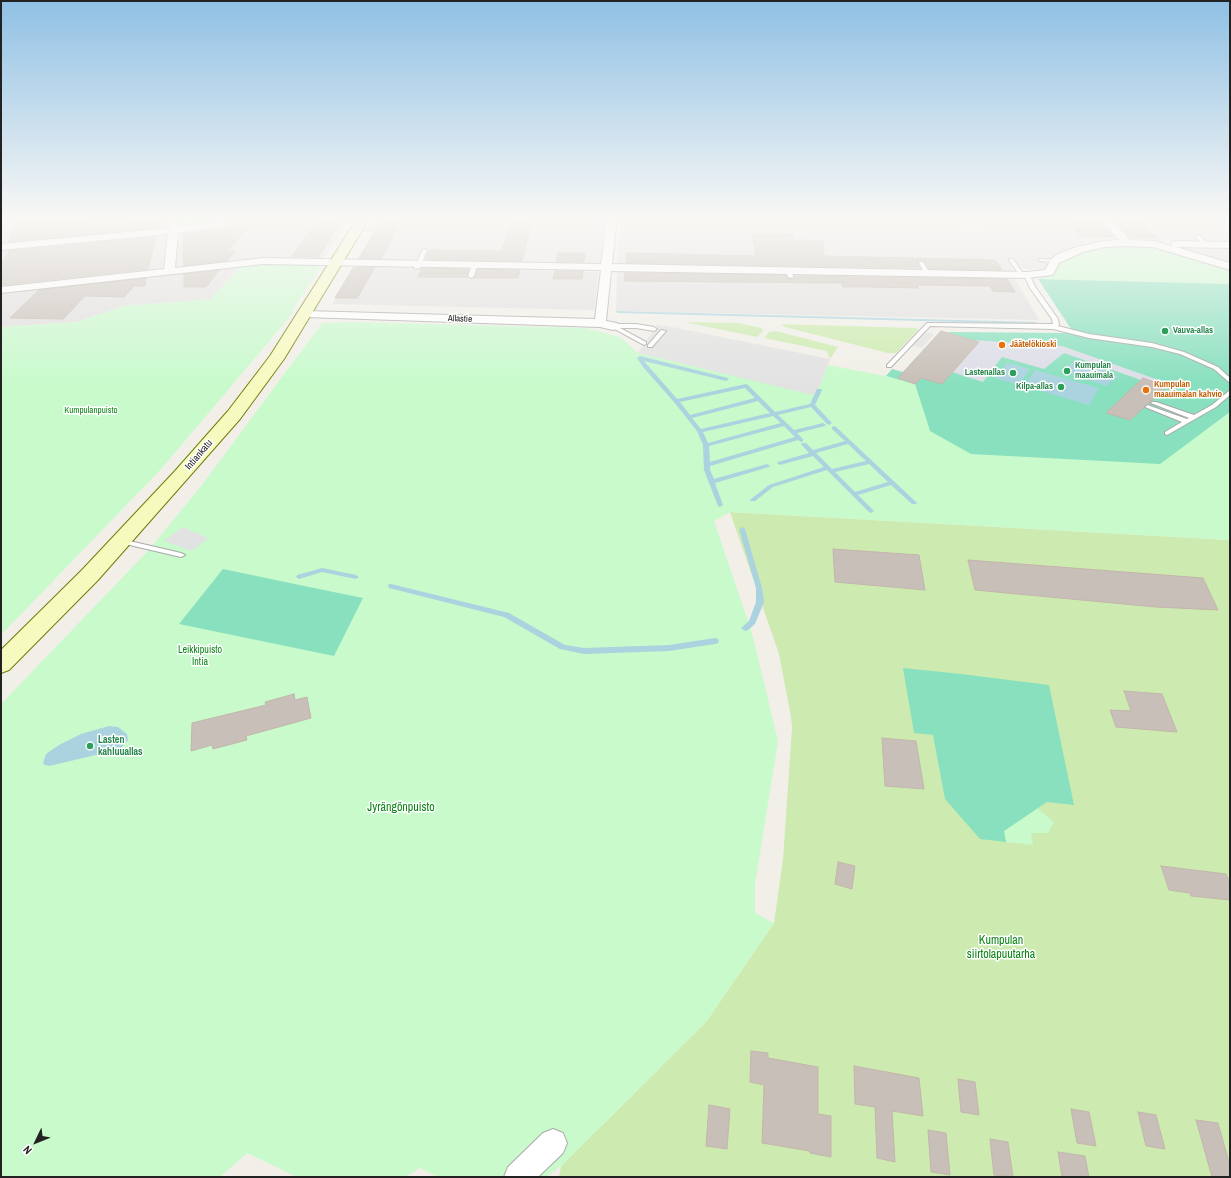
<!DOCTYPE html>
<meta charset="utf-8">
<style>
body{margin:0}
#map{position:relative;width:1231px;height:1178px;overflow:hidden;background:#f2efe9;font-family:"Archivo Narrow",sans-serif}
canvas{display:block}
.frame{position:absolute;inset:0;border:2px solid #222;pointer-events:none}
.north{position:absolute;left:16px;top:1122px;width:40px;height:40px;-webkit-text-stroke:3px #fff;paint-order:stroke;rotate:227deg;font-size:11px;font-weight:700;line-height:16px;text-align:center;color:#222}
.north::after{content:'';display:block;margin:auto;width:14px;height:18px;background:#222;clip-path:polygon(50% 0,100% 100%,50% 72%,0 100%)}
</style>
<div id="map">
<canvas width="1231" height="1178"></canvas>
<div class="frame"></div>
<div class="north">N</div>
</div>
<script>
const g = document.querySelector('canvas').getContext('2d');
g.lineJoin = 'round';
function fillPath(path, color) {
  g.fillStyle = color;
  g.fill(path, 'evenodd');
}
function poly(rows) {
  const path = new Path2D();
  for (const r of rows) {
    path.moveTo(r[0], r[1]);
    for (let i = 2; i < r.length; i += 2) path.lineTo(r[i], r[i + 1]);
  }
  return path;
}
function strokePath(path, color, width, dash) {
  g.strokeStyle = color;
  g.lineWidth = width;
  g.lineCap = dash ? 'butt' : 'round';
  g.setLineDash(dash || []);
  g.stroke(path);
}
function label(font, color, halo, rows, align = 'center') {
  g.font = font + ' "Archivo Narrow",sans-serif';
  g.lineWidth = 3;
  g.setLineDash([]);
  g.textBaseline = 'middle';
  g.strokeStyle = halo;
  g.fillStyle = color;
  for (const [text, x, y, turn = 0] of rows) {
    g.save();
    g.translate(x, y);
    g.rotate((+turn || 0) * Math.PI / 180);
    g.textAlign = isNaN(turn) ? turn : align;
    if (halo) g.strokeText(text, 0, 0);
    g.fillText(text, 0, 0);
    g.restore();
  }
}
const residential = poly([
 [1,219,170,219,169,229,1,245],
 [232,219,350,219,324,258,325,260,173,270,178,231,225,227],
 [382,219,606,219,599,265,358,260],
 [620,219,1095,219,1113,241,1088,242,1064,250,1051,259,1048,265,1049,270,1011,268,1013,272,617,264],
 [1120,219,1230,219,1230,243,1140,241],
 [168,232,162,271,1,288,1,249],
 [1172,246,1230,247,1230,264],
 [355,265,537,268,537,270,599,272,594,310,332,304],
 [241,266,211,299,123,306,77,322,1,327,1,292],
 [617,269,1014,277,1039,320,616,311]
]);
const grass = poly([
 [684,322,738,323,762,328,763,331,757,337],
 [781,324,917,328,918,330,896,353,888,353,785,327],
 [776,331,838,347,830,359,827,351,764,338,769,332],
 [730,512,1230,540,1230,1177,559,1177,561,1166,706,1022,774,923,783,859,792,728,791,717,779,654]
]);
const park = poly([
 [179,219,219,219,217,222,177,228],
 [1127,245,1161,248,1230,269,1230,284,1038,279,1073,254,1097,247],
 [268,264,322,265,293,309,293,313,162,468,1,635,1,327,77,322,123,306,211,299,241,266],
 [348,322,586,328,620,337,638,353,819,387,828,365,886,376,915,384,930,431,1206,430,1230,412,1230,540,730,512,714,521,752,633,778,741,755,884,755,913,774,923,706,1022,561,1166,546,1177,438,1177,420,1168,405,1177,297,1177,247,1153,220,1177,1,1177,1,704,147,552,202,485,322,323],
 [1037,808,1054,822,1048,833,1031,833,1033,845,1006,842,1004,831]
]);
const pitch = poly([
 [1038,279,1230,284,1230,412,1160,464,971,454,930,431,915,384,886,376,892,369,903,372,941,331,948,333,949,332,1067,333,1071,329],
 [223,569,309,587,363,598,334,656,179,624],
 [903,668,961,674,1049,685,1074,805,1047,802,1004,831,1006,842,980,839,945,799,933,735,914,733]
]);
const parking = poly([
 [959,224,1010,225,1013,229,961,228],
 [657,325,667,326,830,359,819,387,813,395,638,353],
 [924,331,934,334,922,348,912,345],
 [182,527,208,538,192,551,164,541]
]);
const plaza = poly([
 [974,340,1062,346,1170,384,1167,387,1144,379,1141,380,1064,353,1044,369,1002,357,983,382,952,372,978,342]
]);
const water = poly([
 [1076,360,1119,376,1106,386,1063,371],
 [1007,363,1030,369,1019,385,995,378],
 [1035,370,1081,383,1099,388,1089,405,1024,386],
 [109,726,118,727,127,734,128,740,122,747,117,750,49,766,45,765,43,763,46,754,59,745,81,734]
]);
const stream = poly([
 [616,311,1035,322,1037,323,1035,324,618,313,616,312,616,311],
 [640,356,728,378,729,379,726,381,644,361,677,399,746,384,748,385,775,412,810,404,817,389,821,389,822,390,815,405,832,423,829,425,827,424,811,407,778,415,794,430,823,423,826,425,825,426,797,433,803,439,803,441,801,442,798,440,710,466,710,470,714,479,767,464,770,466,769,467,715,483,723,505,720,507,718,506,704,470,703,445,697,431,674,402,643,367,637,358,640,356],
 [745,388,755,398,690,415,680,402,745,388],
 [758,401,770,413,701,429,692,418,758,401],
 [773,416,781,423,708,443,703,432,773,416],
 [784,426,795,437,710,462,709,446,784,426],
 [834,426,836,427,916,502,917,503,916,504,912,504,891,485,858,495,874,511,871,513,869,512,827,470,773,487,755,501,751,501,750,500,751,499,769,485,824,467,813,456,780,465,777,463,778,462,809,453,801,444,802,443,806,443,813,450,845,441,832,429,832,427,834,426],
 [848,444,866,461,832,469,816,453,848,444],
 [869,464,888,482,855,492,835,472,869,464],
 [742,527,745,529,762,588,764,602,755,624,748,630,745,631,741,628,749,621,756,602,756,588,739,529,742,527],
 [322,568,356,575,359,577,356,579,322,572,299,579,296,577,297,575,322,568],
 [389,584,391,584,509,613,565,645,584,648,669,645,715,638,718,639,719,641,718,643,715,644,669,651,584,654,560,649,504,617,389,588,388,586,389,584]
]);
const building = poly([
 [18,219,89,219,89,227,159,220,158,228,8,242,18,219],
 [319,219,343,219,318,257,292,256,319,219],
 [382,219,403,219,381,259,359,258,382,219],
 [1067,219,1100,219,1114,237,1080,236,1067,219],
 [1113,219,1139,219,1157,238,1130,237,1113,219],
 [512,221,532,221,522,261,426,259,430,250,502,251,512,221],
 [249,226,226,252,235,251,227,261,184,266,183,234,249,226],
 [752,234,792,234,794,240,823,241,824,256,993,260,996,261,1002,270,929,269,923,260,918,262,920,268,626,263,627,253,756,256,752,234],
 [156,237,148,269,1,285,1,265,9,251,156,237],
 [558,253,585,253,584,262,556,262,558,253],
 [375,267,357,298,335,298,353,268,375,267],
 [422,268,469,269,468,277,418,277,422,268],
 [477,269,520,270,518,278,474,278,477,269],
 [219,270,206,287,184,287,184,274,219,270],
 [555,271,583,271,582,279,553,279,555,271],
 [625,273,786,275,788,278,793,279,794,276,1007,279,1015,292,993,291,990,286,917,285,918,288,871,287,843,287,842,283,624,281,625,273],
 [146,278,145,286,134,286,124,297,85,296,63,319,10,318,39,290,146,278],
 [941,331,979,342,942,384,921,378,915,384,898,378,941,331],
 [1143,378,1167,387,1130,420,1106,413,1143,378],
 [833,549,919,555,925,590,835,582,833,549],
 [968,560,1203,578,1218,610,1156,607,975,590,968,560],
 [1124,691,1162,694,1177,732,1116,727,1110,710,1131,711,1124,691],
 [294,694,295,700,307,697,311,718,246,736,247,740,213,749,212,745,191,751,192,723,266,705,265,702,294,694],
 [882,738,916,741,924,789,885,786,882,738],
 [838,862,855,866,852,889,835,884,838,862],
 [1161,866,1226,874,1230,884,1230,900,1191,896,1190,893,1169,890,1161,866],
 [751,1051,768,1053,768,1058,818,1067,818,1114,831,1116,831,1157,810,1153,810,1151,762,1143,764,1085,750,1082,751,1051],
 [854,1066,919,1078,923,1116,892,1111,895,1162,877,1158,875,1107,855,1104,854,1066],
 [958,1079,975,1082,979,1115,961,1112,958,1079],
 [709,1105,730,1109,727,1149,706,1146,709,1105],
 [1071,1109,1089,1112,1096,1146,1077,1143,1071,1109],
 [1138,1112,1156,1115,1165,1149,1146,1146,1138,1112],
 [1196,1120,1218,1123,1230,1166,1230,1177,1212,1177,1196,1120],
 [928,1130,946,1133,950,1175,931,1172,928,1130],
 [990,1139,1008,1142,1013,1177,994,1175,990,1139],
 [1058,1152,1085,1156,1089,1177,1062,1177,1058,1152]
]);
const lane = poly([
 [357,227,372,228,374,229,372,230,355,229,355,227,357,227],
 [1195,235,1199,235,1207,243,1207,245,1203,245,1195,237,1195,235],
 [423,249,427,250,420,268,415,269,414,268,423,249],
 [1009,259,1013,259,1024,275,1029,274,1036,288,1058,319,1059,325,1058,326,1089,334,1152,343,1184,352,1218,367,1230,378,1230,383,1214,369,1180,354,1152,347,1089,338,1053,329,930,326,891,367,887,367,887,365,927,323,1053,324,1052,319,1030,288,1024,275,1020,276,1009,260,1009,259],
 [1039,259,1055,260,1057,261,1055,262,1041,261,1039,261,1039,259],
 [919,262,923,262,930,273,929,274,925,274,919,263,919,262],
 [472,264,477,265,474,276,471,278,468,276,472,264],
 [789,269,792,271,793,278,788,277,786,271,789,269],
 [613,324,636,324,654,327,657,329,654,331,636,328,620,328,646,342,646,344,644,345,611,327,611,325,613,324],
 [661,330,666,331,652,347,648,347,648,345,661,330],
 [1230,390,1230,395,1216,407,1167,435,1165,434,1165,432,1182,422,1145,407,1148,405,1150,406,1187,419,1189,418,1151,403,1152,402,1156,402,1194,415,1212,405,1230,390],
 [118,539,121,539,181,553,185,555,181,557,121,543,118,543,117,541,118,539]
]);
const street = poly([
 [170,219,180,219,179,227,208,223,220,219,230,219,226,224,211,228,178,233,175,268,264,258,601,264,607,219,617,219,612,264,1027,272,1045,270,1051,259,1058,254,1076,247,1105,241,1119,240,1101,219,1111,219,1130,240,1154,241,1172,246,1171,244,1172,242,1176,241,1230,242,1230,248,1176,247,1230,263,1230,270,1153,247,1127,246,1105,247,1083,252,1059,263,1053,275,1027,278,611,271,606,321,617,323,619,326,617,329,613,330,600,327,306,317,300,314,306,311,595,319,601,270,264,264,1,293,1,287,164,269,168,234,1,250,1,244,169,228,170,219],
 [553,1129,563,1133,567,1143,563,1153,538,1177,504,1177,508,1167,543,1133,553,1129]
]);
const secondary = poly([
 [357,219,369,219,284,359,240,419,98,580,9,670,1,673,1,650,82,570,175,471,228,411,270,356,357,219]
]);
const markers = [
 [1165,331,4,"#2e9e5b"],
 [1002,345,4,"#e8710a"],
 [1067,371,4,"#2e9e5b"],
 [1013,373,4,"#2e9e5b"],
 [1061,387,4,"#2e9e5b"],
 [1146,390,4,"#e8710a"],
 [90,746,4,"#2e9e5b"]
];
const farStreetnames = [
 ["Allastie",460,319,2]
];
const farLeisurenames = [
 ["Vauva-allas",1173,331],
 ["Kumpulan",1075,366],
 ["maauimala",1075,376],
 ["Lastenallas",1005,373,"right"],
 ["Kilpa-allas",1053,387,"right"]
];
const farFoodnames = [
 ["Jäätelökioski",1010,345],
 ["Kumpulan",1154,385],
 ["maauimalan kahvio",1154,395]
];
const farParknames = [
 ["Kumpulanpuisto",91,411]
];
const streetNames = [
 ["Intiankatu",199,455,-49]
];
const parkNames = [
 ["Leikkipuisto",200,650],
 ["Intia",200,662]
];
const leisureNames = [
 ["Lasten",98,740],
 ["kahluuallas",98,752]
];
const nearParknames = [
 ["Jyrängönpuisto",401,808],
 ["Kumpulan",1001,941],
 ["siirtolapuutarha",1001,955]
];
fillPath(residential, '#e0dfdf');
fillPath(grass, '#cdebb0');
fillPath(park, '#c8facc');
fillPath(pitch, '#88e0be');
fillPath(parking, '#e2e2e2');
fillPath(plaza, '#dddde8');
fillPath(water, '#aad3df');
fillPath(stream, '#aad3df');
fillPath(building, '#c7bfb8');
strokePath(building, '#c4b6ab', 1);
strokePath(lane, '#a9a9a9', 2);
strokePath(street, '#a9a9a9', 2);
strokePath(secondary, '#707d05', 2);
fillPath(lane, '#fff');
fillPath(street, '#fff');
fillPath(secondary, '#f7fabf');
const sky = g.createLinearGradient(0, 0, 0, 384);
sky.addColorStop(0, '#8fc0e4');
sky.addColorStop(0.57, '#f9f8f5');
sky.addColorStop(1, '#f9f8f500');
g.fillStyle = sky;
g.fillRect(0, 0, 1231, 384);
for (const [x, y, r, color] of markers) {
  const dot = new Path2D();
  dot.arc(x, y, r, 0, 2 * Math.PI);
  g.fillStyle = color;
  g.fill(dot);
  strokePath(dot, '#fff', 1.5);
}
label('9px', '#222', '#fff', farStreetnames);
label('bold 9px', '#27864d', '#fff', farLeisurenames, 'left');
label('bold 9px', '#c56008', '#fff', farFoodnames, 'left');
label('9px', '#0c8416', '#fff', farParknames);
label('10px', '#222', '#fff', streetNames);
label('10px', '#0c8416', '#fff', parkNames);
label('bold 10px', '#27864d', '#fff', leisureNames, 'left');
label('12px', '#0c8416', '#fff', nearParknames);
</script>
